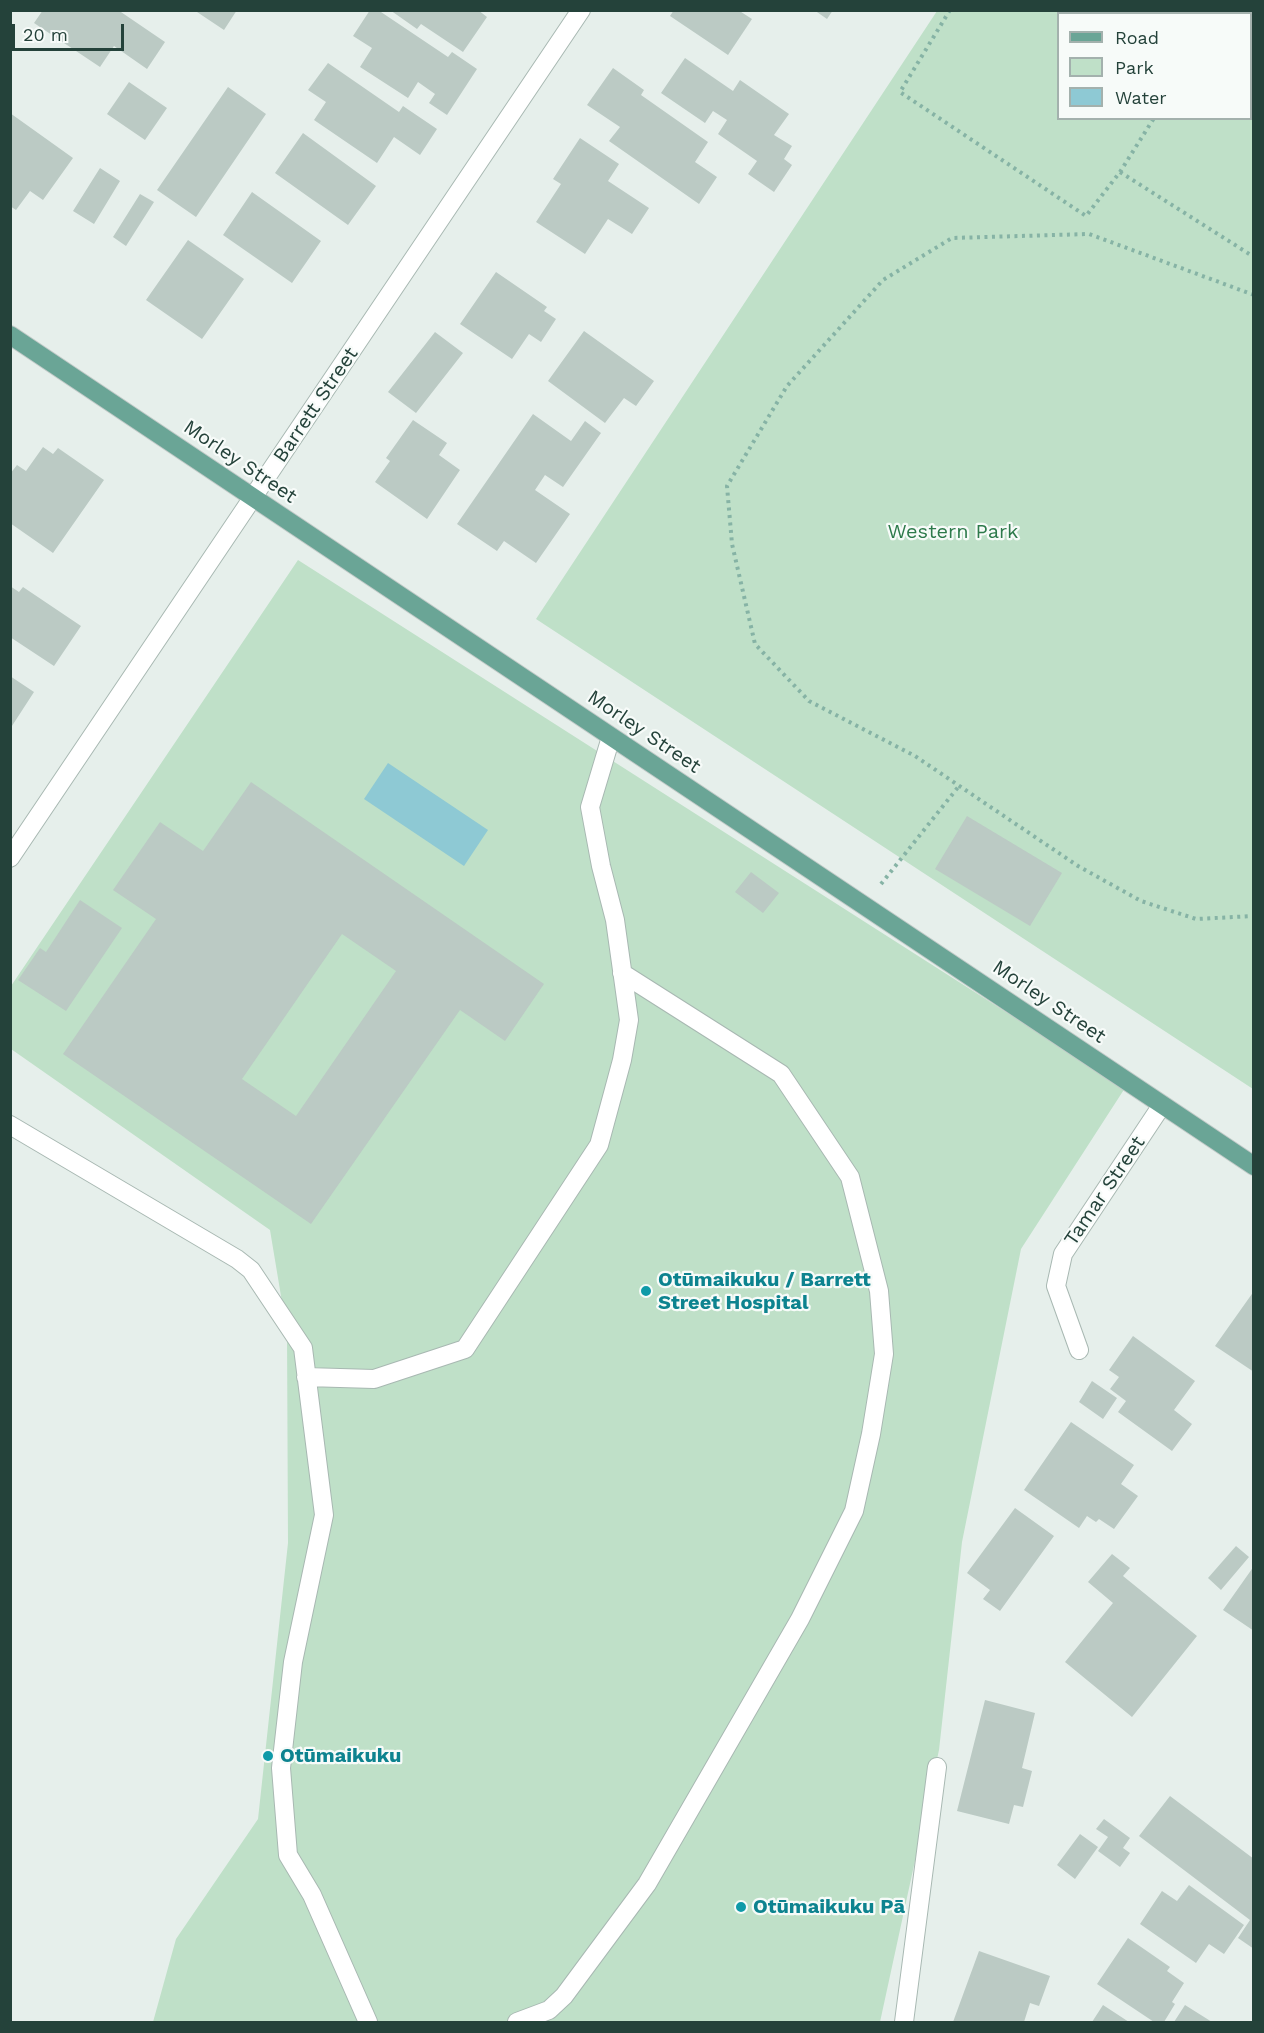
<!DOCTYPE html>
<meta charset="utf-8">
<style>
body{margin:0}
#map{position:relative;width:1264px;height:2033px;overflow:hidden;background:#e6efeb;font-family:"Work Sans",sans-serif}
canvas{display:block}
.frame{position:absolute;inset:0;border:12px solid #24423a;pointer-events:none}
.legend{position:absolute;left:1057px;top:12px;width:195px;height:108px;box-sizing:border-box;background:#f7fbf9;border:2px solid #a3b1ad;margin:0;padding:8px 10px;list-style:none;font-size:18px;color:#24423a}
.legend li{display:flex;align-items:center;gap:12px;height:30px}
.legend b{width:30px;border:2px solid #a3b1ad}
.scale{position:absolute;left:12px;top:24px;width:112px;height:27px;box-sizing:border-box;border:3px solid #24423a;border-top:0;padding-left:8px;font-size:18px;line-height:21px;white-space:nowrap;color:#24423a;-webkit-text-stroke:4px #f7fbf9;paint-order:stroke}
</style>
<div id="map">
<canvas width="1264" height="2033"></canvas>
<div class="frame"></div>
<ul class="legend">
<li><b style="height:8px;background:#6aa596"></b>Road</li>
<li><b style="height:16px;background:#bfe0c8"></b>Park</li>
<li><b style="height:16px;background:#8ec9d4"></b>Water</li>
</ul>
<div class="scale">20 m</div>
</div>
<script>
const g = document.querySelector('canvas').getContext('2d');
g.lineJoin = 'round';
function fillPath(path, color) {
  g.fillStyle = color;
  g.fill(path, 'evenodd');
}
function poly(rows) {
  const path = new Path2D();
  for (const r of rows) {
    path.moveTo(r[0], r[1]);
    for (let i = 2; i < r.length; i += 2) path.lineTo(r[i], r[i + 1]);
  }
  return path;
}
function strokePath(path, color, width, dash) {
  g.strokeStyle = color;
  g.lineWidth = width;
  g.lineCap = dash ? 'butt' : 'round';
  g.setLineDash(dash || []);
  g.stroke(path);
}
function label(font, color, halo, rows, align = 'center') {
  g.font = font + ' "Work Sans",sans-serif';
  g.lineWidth = 4.5;
  g.setLineDash([]);
  g.textBaseline = 'middle';
  g.strokeStyle = halo;
  g.fillStyle = color;
  for (const [text, x, y, turn = 0] of rows) {
    g.save();
    g.translate(x, y);
    g.rotate((+turn || 0) * Math.PI / 180);
    g.textAlign = isNaN(turn) ? turn : align;
    if (halo) g.strokeText(text, 0, 0);
    g.fillText(text, 0, 0);
    g.restore();
  }
}
const green = poly([
 [937,11,1253,11,1253,1089,536,619],
 [1058,14,1250,14,1250,118,1058,118],
 [298,560,1125,1088,1021,1249,962,1542,939,1750,880,2022,153,2022,176,1939,258,1819,288,1543,287,1332,270,1230,11,1049,11,986]
]);
const water = poly([
 [388,763,488,830,464,866,364,799]
]);
const building = poly([
 [43,10,118,10,165,42,147,69,114,46,100,67,34,23],
 [194,10,237,10,224,30],
 [370,10,378,10,448,57,452,52,477,69,447,115,429,103,435,94,418,82,408,98,360,67,372,48,353,36],
 [390,10,478,10,487,17,463,52,421,24,417,29],
 [674,10,738,10,752,19,728,55,670,16],
 [814,10,833,10,827,19],
 [685,58,733,91,740,80,789,114,774,135,792,146,784,159,792,165,774,192,748,174,757,161,718,134,727,120,713,111,705,123,661,93],
 [328,63,399,112,403,106,437,129,420,155,394,137,377,163,314,120,326,102,308,90],
 [613,68,644,90,641,95,708,142,695,162,717,177,699,204,609,141,620,127,587,105],
 [129,82,167,108,145,140,107,114],
 [228,87,266,114,196,217,157,190],
 [10,113,73,158,43,200,30,191,16,210,10,206],
 [303,133,376,186,348,225,275,173],
 [580,138,619,164,608,181,649,208,632,234,608,219,585,254,536,222,561,184,553,179],
 [100,168,120,181,94,224,73,211],
 [252,192,321,241,292,283,223,235],
 [140,194,154,202,126,246,113,237],
 [188,240,244,279,202,339,146,300],
 [496,272,547,307,544,311,556,319,541,342,529,334,512,359,460,324],
 [584,331,654,381,636,406,624,398,605,423,548,381],
 [435,332,463,353,416,413,388,392],
 [533,414,571,441,585,421,601,433,563,487,545,475,535,490,570,514,536,563,504,541,497,551,457,524],
 [413,420,447,443,439,455,460,470,427,519,375,482,390,461,386,458],
 [43,447,53,454,58,448,104,480,53,553,10,523,10,474,17,465,26,471],
 [10,586,19,592,23,587,81,626,54,666,10,637],
 [10,676,34,692,10,729],
 [251,782,544,984,505,1041,460,1010,311,1224,63,1054,156,919,113,890,160,822,203,851],
 [342,934,396,971,296,1116,242,1079],
 [967,816,1062,873,1030,926,935,869],
 [751,872,779,893,763,913,735,892],
 [80,900,122,928,66,1011,18,980,40,948,46,952],
 [1254,1291,1254,1372,1215,1346],
 [1133,1336,1195,1381,1174,1410,1192,1424,1172,1451,1118,1412,1126,1401,1110,1389,1119,1377,1109,1370],
 [1092,1381,1117,1398,1103,1419,1079,1402],
 [1071,1422,1134,1465,1121,1484,1138,1496,1114,1529,1099,1519,1096,1522,1087,1516,1079,1528,1024,1490],
 [1015,1508,1054,1536,1000,1611,983,1599,990,1590,967,1573],
 [1236,1546,1249,1557,1221,1590,1208,1578],
 [1112,1554,1130,1568,1123,1576,1197,1636,1132,1717,1065,1662,1113,1603,1088,1582],
 [1254,1566,1254,1631,1223,1610],
 [985,1700,1035,1713,1022,1768,1032,1771,1023,1807,1014,1805,1009,1824,957,1811],
 [1170,1796,1254,1859,1254,1949,1238,1938,1250,1920,1139,1836],
 [1104,1819,1130,1838,1123,1848,1130,1853,1120,1867,1098,1851,1108,1837,1096,1829],
 [1080,1834,1098,1847,1075,1879,1057,1865],
 [1189,1885,1244,1925,1224,1954,1209,1944,1196,1963,1140,1924,1162,1891,1177,1901],
 [1128,1938,1170,1967,1167,1971,1184,1983,1172,2002,1175,2004,1164,2022,1154,2022,1097,1984],
 [979,1951,1050,1976,1039,2006,1030,2003,1024,2022,953,2022],
 [1103,2005,1129,2022,1092,2022],
 [1185,2005,1212,2022,1174,2022]
]);
const path = poly([
 [950,10,900,92,1086,216,1120,172,1154,118],
 [1184,10,1189,14],
 [1223,14,1225,10],
 [1120,172,1254,257],
 [1254,295,1089,234,952,238,883,280,787,386,727,486,732,544,755,644,809,701,915,756,1078,866,1141,901,1196,919,1254,916],
 [881,884,959,786]
]);
const minor = poly([
 [10,858,581,10],
 [10,1125,237,1259,251,1270,303,1348,324,1515,293,1662,281,1768,288,1855,312,1895,368,2022],
 [1079,1350,1056,1286,1063,1254,1162,1105],
 [306,1377,374,1379,465,1349,599,1145,622,1060,629,1020,615,920,601,866,590,807,611,737],
 [517,2022,549,2010,564,1996,647,1884,800,1619,854,1511,871,1434,884,1354,879,1291,850,1177,781,1074,622,973],
 [904,2022,937,1767]
]);
const major = poly([
 [10,335,1254,1166]
]);
const markers = [
 [646,1291,6,"#0f9aa8"],
 [268,1756,6,"#0f9aa8"],
 [741,1907,6,"#0f9aa8"]
];
const streetNames = [
 ["Barrett Street",316,405,-56],
 ["Morley Street",240,462,34],
 ["Morley Street",644,732,34],
 ["Morley Street",1049,1002,34],
 ["Tamar Street",1105,1191,-56]
];
const parkNames = [
 ["Western Park",953,532]
];
const cultureNames = [
 ["Otūmaikuku / Barrett",658,1280],
 ["Street Hospital",658,1303],
 ["Otūmaikuku",280,1756],
 ["Otūmaikuku Pā",753,1907]
];
fillPath(green, '#bfe0c8');
fillPath(water, '#8ec9d4');
fillPath(building, '#bbcac4');
strokePath(minor, '#a8b8b2', 20);
strokePath(major, '#c2cac8', 20);
strokePath(path, '#86b3a5', 4, [3, 4.5]);
strokePath(minor, '#fff', 18);
strokePath(major, '#6aa596', 18);
for (const [x, y, r, color] of markers) {
  const dot = new Path2D();
  dot.arc(x, y, r, 0, 2 * Math.PI);
  g.fillStyle = color;
  g.fill(dot);
  strokePath(dot, '#f7fbf9', 2);
}
label('20px', '#24423a', '#f7fbf9', streetNames);
label('20px', '#2d7a4b', '#f7fbf9', parkNames);
label('bold 20px', '#0d838f', '#f7fbf9', cultureNames, 'left');
</script>
